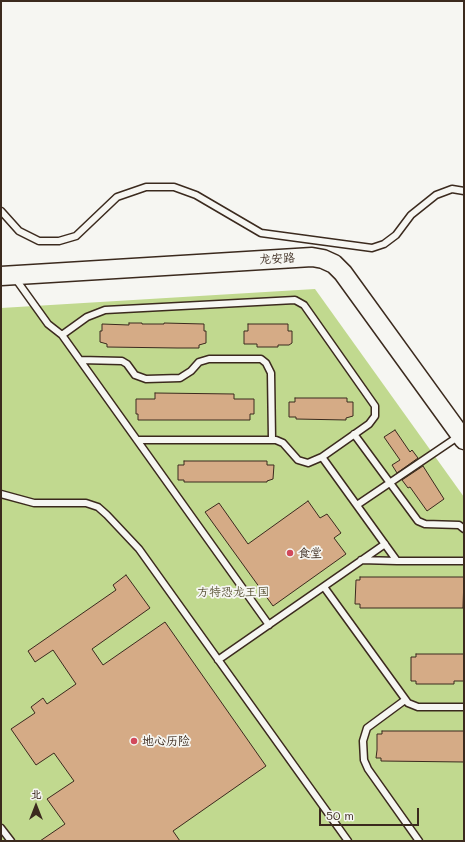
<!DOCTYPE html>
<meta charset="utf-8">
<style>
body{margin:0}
#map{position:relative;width:465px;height:842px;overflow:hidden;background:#f6f6f2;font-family:Mali,"LXGW WenKai TC",sans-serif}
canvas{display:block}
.frame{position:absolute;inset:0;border:2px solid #3b2a1e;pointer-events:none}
.north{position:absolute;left:16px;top:786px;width:40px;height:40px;-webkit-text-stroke:3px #f6f6f2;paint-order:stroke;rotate:0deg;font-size:11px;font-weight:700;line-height:16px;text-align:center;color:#3b2a1e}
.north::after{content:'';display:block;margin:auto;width:14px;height:18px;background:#3b2a1e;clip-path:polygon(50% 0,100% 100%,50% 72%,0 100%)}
.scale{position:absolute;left:319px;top:808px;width:100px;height:18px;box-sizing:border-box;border:2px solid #3b2a1e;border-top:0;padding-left:5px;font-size:12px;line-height:14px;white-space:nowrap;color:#3b2a1e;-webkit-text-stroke:3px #f6f6f2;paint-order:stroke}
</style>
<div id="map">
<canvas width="465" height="842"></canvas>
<div class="frame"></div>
<div class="north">北</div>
<div class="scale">50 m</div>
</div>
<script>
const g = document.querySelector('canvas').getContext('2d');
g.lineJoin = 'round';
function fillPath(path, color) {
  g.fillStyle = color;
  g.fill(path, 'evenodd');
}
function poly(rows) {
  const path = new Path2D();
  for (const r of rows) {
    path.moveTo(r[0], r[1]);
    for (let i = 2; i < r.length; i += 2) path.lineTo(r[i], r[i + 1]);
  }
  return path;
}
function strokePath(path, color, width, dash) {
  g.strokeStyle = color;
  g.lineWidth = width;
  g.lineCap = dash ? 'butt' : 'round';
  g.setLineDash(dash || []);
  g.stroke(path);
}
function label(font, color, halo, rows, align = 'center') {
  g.font = font + ' Mali,"LXGW WenKai TC",sans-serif';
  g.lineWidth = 3.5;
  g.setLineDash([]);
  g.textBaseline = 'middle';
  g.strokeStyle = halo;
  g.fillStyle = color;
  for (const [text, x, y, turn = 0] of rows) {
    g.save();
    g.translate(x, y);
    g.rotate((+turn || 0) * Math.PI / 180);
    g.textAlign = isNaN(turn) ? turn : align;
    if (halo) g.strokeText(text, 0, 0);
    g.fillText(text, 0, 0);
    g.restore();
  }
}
const green = poly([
 [315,289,464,497,464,841,1,841,1,308]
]);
const building = poly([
 [129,323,142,323,142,324,164,324,164,323,204,324,204,331,206,331,206,343,199,345,199,348,177,348,107,347,107,344,100,342,100,331,102,331,102,324,129,325,129,323],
 [248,324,288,324,288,331,292,331,292,343,289,345,278,345,278,347,257,347,257,344,244,344,244,331,248,331,248,324],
 [155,393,234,394,234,399,254,399,254,414,250,414,250,420,138,420,138,414,136,414,136,399,155,399,155,393],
 [295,398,347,398,347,402,353,402,353,416,346,418,346,420,296,419,296,417,289,417,289,402,295,402,295,398],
 [395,430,410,452,412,450,418,458,397,473,392,465,400,460,384,437,395,430],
 [184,461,267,461,267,465,274,465,273,479,267,481,267,482,184,482,184,480,178,480,178,465,184,465,184,461],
 [423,466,444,499,427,511,410,487,408,488,402,480,423,466],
 [308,501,320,518,327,514,333,522,341,533,334,538,346,554,273,606,205,512,219,503,248,544,308,501],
 [126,575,150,608,92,649,103,665,165,622,266,766,173,831,180,841,40,841,65,824,47,799,74,781,54,753,36,765,11,729,35,713,31,707,43,698,47,704,76,684,53,650,35,662,28,651,116,590,113,585,126,575],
 [360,577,464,577,463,608,360,608,360,604,355,604,356,580,360,580,360,577],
 [416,654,464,654,464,681,454,681,454,684,416,684,416,681,411,681,411,657,416,657,416,654],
 [382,731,464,731,464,762,381,761,381,758,376,758,377,750,377,734,382,734,382,731]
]);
const lane = poly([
 [1,211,19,231,39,241,59,241,76,236,117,197,146,187,174,187,196,195,261,233,372,248,384,244,396,235,411,215,436,195,452,189,464,191],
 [15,278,48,324,62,335,269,625],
 [62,335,87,317,105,310,295,300,304,305,375,406,375,416,369,424,322,457,308,463,298,460,283,443,276,440,137,440],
 [80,360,122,361,127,364,135,375,146,379,180,378,191,371,199,362,209,359,261,359,266,363,271,373,272,439],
 [354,434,418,521,425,524,459,525,464,529],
 [322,457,397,561,464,561],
 [1,494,34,503,86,503,98,507,107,515,139,549,348,841],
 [357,505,459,436],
 [361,560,397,561],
 [324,587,408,703,418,707,464,707],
 [218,660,385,544],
 [405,700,367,728,363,741,364,760,368,769,419,841],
 [1,828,11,841]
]);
const secondary = poly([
 [1,276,312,257,323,259,334,264,343,273,464,440]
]);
const markers = [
 [290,553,4,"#d1495b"],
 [134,741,4,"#d1495b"]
];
const streetNames = [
 ["龙安路",277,259,-3]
];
const poiNames = [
 ["食堂",298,553],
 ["地心历险",142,741]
];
const parkNames = [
 ["方特恐龙王国",233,592]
];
fillPath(green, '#c1d98f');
fillPath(building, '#d5ab86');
strokePath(building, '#3b2a1e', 1);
strokePath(lane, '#3b2a1e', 9);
strokePath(secondary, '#3b2a1e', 21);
strokePath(lane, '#f6f6f2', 6);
strokePath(secondary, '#f6f6f2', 18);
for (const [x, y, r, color] of markers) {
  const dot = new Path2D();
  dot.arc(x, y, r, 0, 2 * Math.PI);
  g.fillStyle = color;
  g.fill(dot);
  strokePath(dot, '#f6f6f2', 1.5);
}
label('12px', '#3b2a1e', '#f6f6f2', streetNames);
label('12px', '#3b2a1e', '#f6f6f2', poiNames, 'left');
label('12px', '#5c563a', '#f6f6f2', parkNames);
</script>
